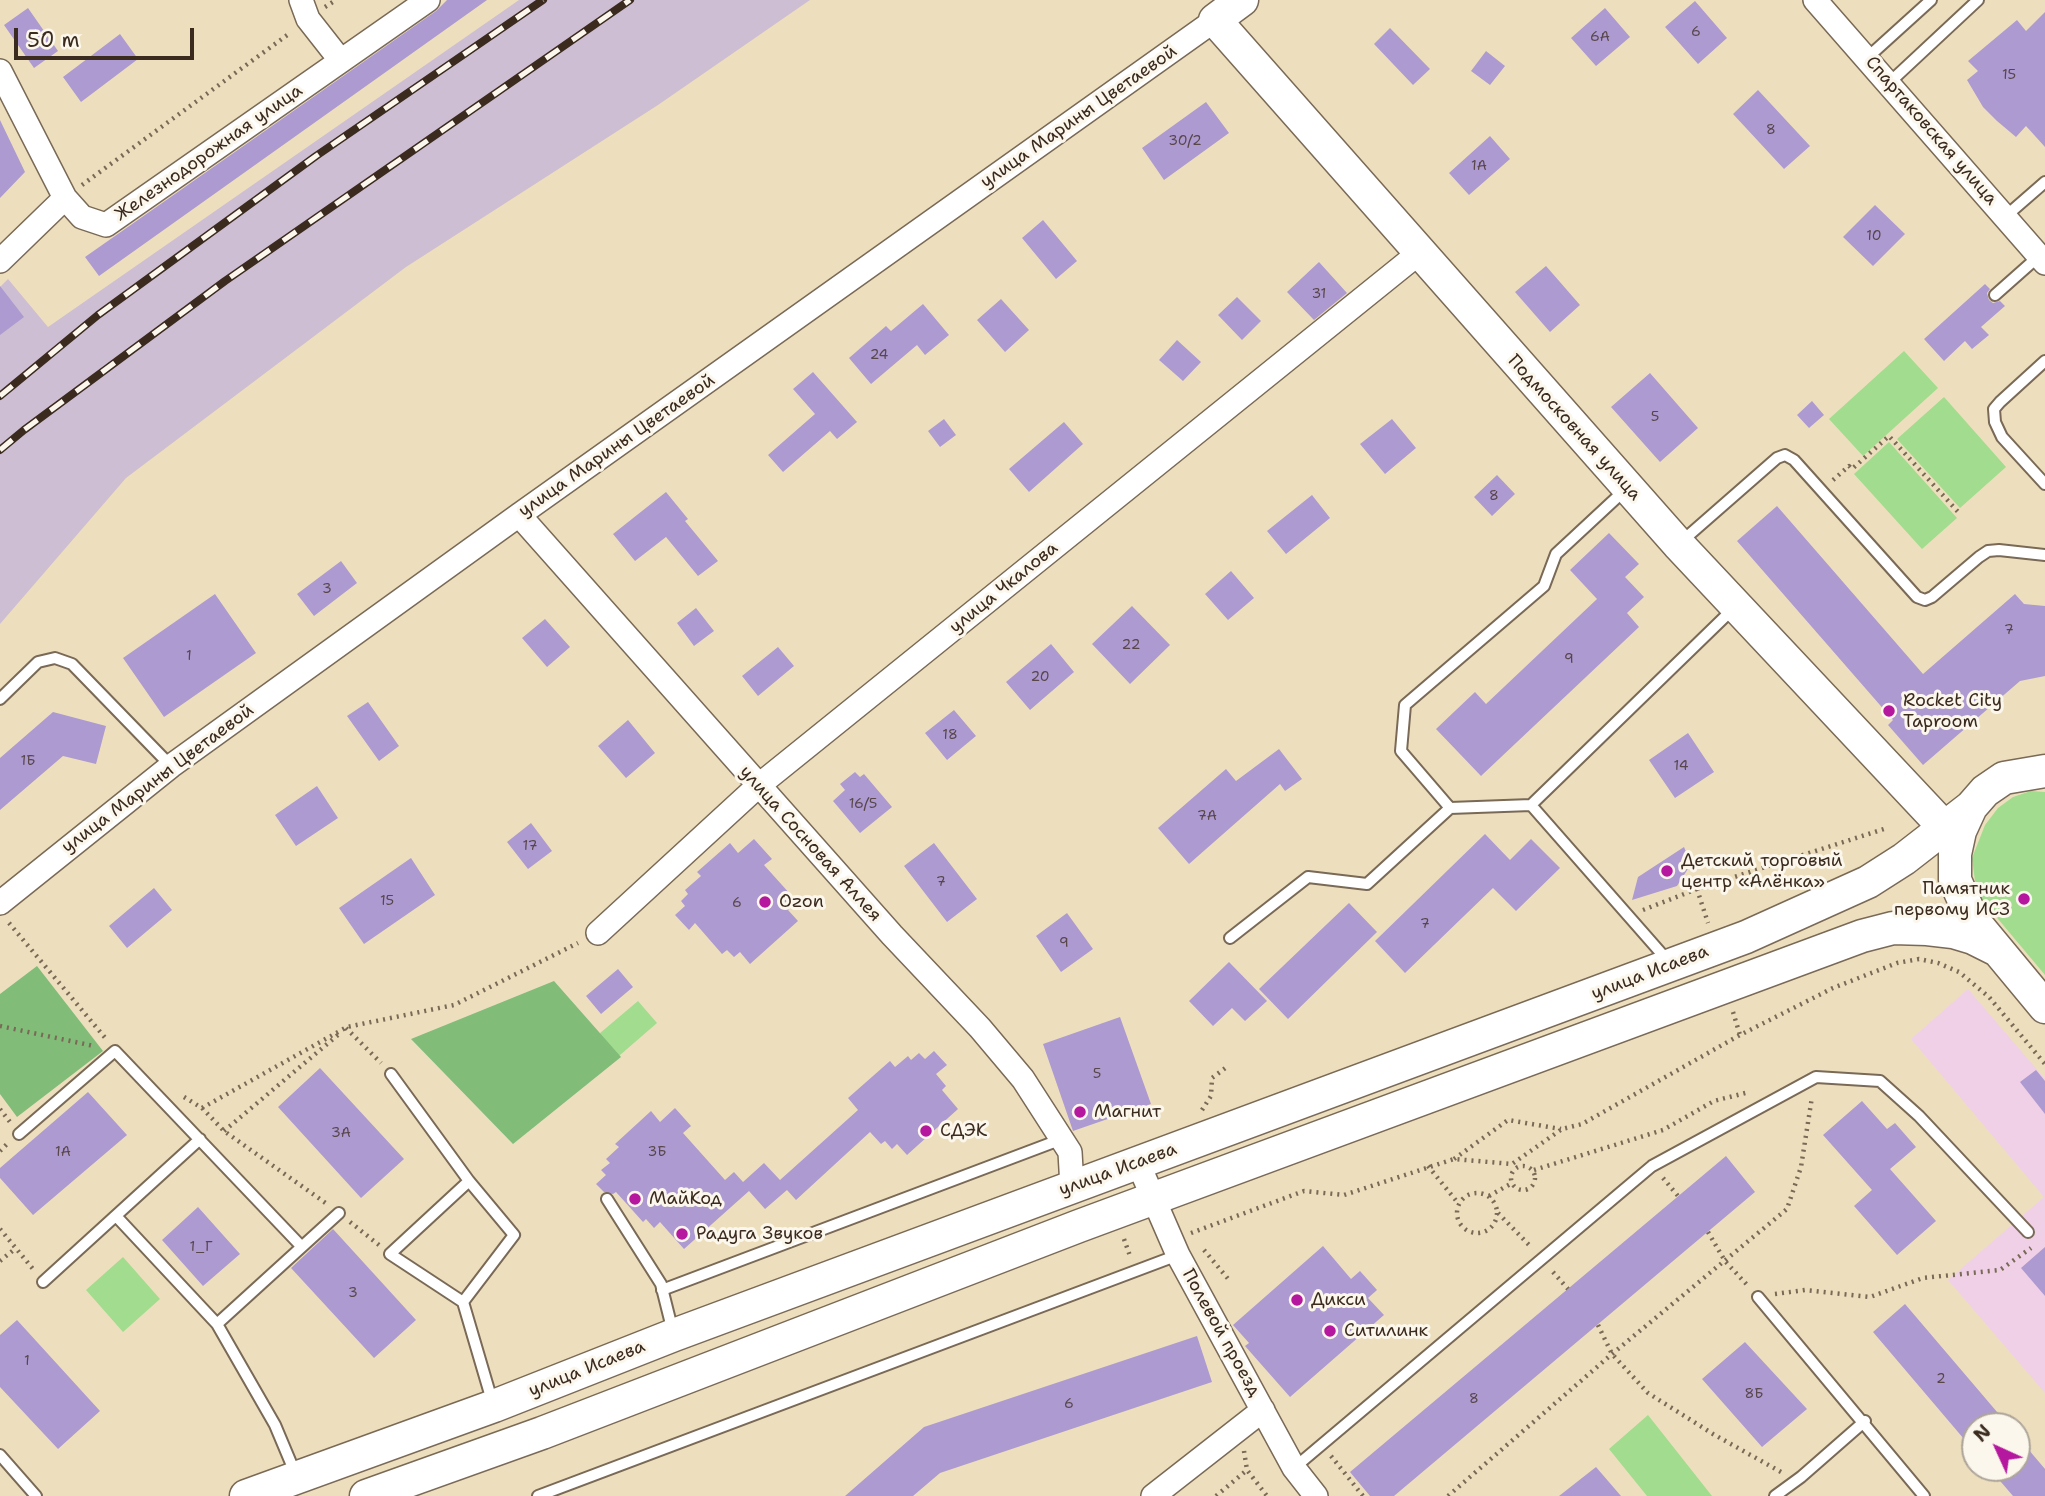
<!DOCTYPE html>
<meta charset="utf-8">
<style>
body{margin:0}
#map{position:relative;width:2045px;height:1496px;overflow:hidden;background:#eddfbd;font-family:"Shantell Sans",sans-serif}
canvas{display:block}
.north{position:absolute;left:1961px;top:1412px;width:70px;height:70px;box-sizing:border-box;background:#fbf7ec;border:2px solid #aea59a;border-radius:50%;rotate:315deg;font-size:19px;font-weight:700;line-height:28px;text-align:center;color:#3b2a1e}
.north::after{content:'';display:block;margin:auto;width:24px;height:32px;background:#b5179e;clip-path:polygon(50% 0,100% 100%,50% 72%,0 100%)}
.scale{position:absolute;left:14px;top:28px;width:180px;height:32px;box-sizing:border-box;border:4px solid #3b2a1e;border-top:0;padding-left:9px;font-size:21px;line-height:24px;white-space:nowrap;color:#3b2a1e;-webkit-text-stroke:5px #fbf7ec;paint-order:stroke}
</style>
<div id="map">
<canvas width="2045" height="1496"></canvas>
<div class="north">N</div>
<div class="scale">50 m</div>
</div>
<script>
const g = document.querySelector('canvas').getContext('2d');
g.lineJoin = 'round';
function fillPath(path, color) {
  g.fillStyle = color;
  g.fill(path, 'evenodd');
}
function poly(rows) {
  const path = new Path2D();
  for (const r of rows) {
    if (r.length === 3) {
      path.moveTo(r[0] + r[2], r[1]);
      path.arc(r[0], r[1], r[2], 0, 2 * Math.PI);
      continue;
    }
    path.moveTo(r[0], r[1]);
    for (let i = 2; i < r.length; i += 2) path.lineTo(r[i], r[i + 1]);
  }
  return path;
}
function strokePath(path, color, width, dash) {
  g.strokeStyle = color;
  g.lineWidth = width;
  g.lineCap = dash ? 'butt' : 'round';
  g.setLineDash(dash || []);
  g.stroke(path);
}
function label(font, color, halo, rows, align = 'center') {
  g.font = font + ' "Shantell Sans",sans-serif';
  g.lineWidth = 6;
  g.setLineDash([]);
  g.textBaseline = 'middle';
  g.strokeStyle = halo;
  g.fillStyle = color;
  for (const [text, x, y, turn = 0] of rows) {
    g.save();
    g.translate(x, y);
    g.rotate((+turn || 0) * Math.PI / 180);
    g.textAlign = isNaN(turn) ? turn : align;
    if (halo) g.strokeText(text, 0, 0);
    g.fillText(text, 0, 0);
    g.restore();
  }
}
const built = poly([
 [1968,989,2045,1079,2045,1393,1948,1280,2044,1197,1911,1039]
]);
const industrial = poly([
 [519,0,810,0,658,105,406,267,126,478,0,624,0,287,8,279,48,327]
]);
const green = poly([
 [1904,351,1938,388,1863,456,1829,419],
 [1944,397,2006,467,1960,508,1897,439],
 [1889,442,1957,518,1922,549,1854,474],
 [2031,791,2045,792,2045,975,1983,901,1975,881,1972,858,1985,825,1998,808,2013,797],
 [638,1001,657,1023,612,1062,593,1039],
 [123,1257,160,1299,123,1332,86,1290],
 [1648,1415,1712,1496,1647,1496,1609,1449]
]);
const forest = poly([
 [37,966,103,1051,17,1117,0,1094,0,994],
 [554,981,621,1057,513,1144,411,1039]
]);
const building = poly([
 [447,0,487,0,99,276,85,257,436,11],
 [1695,1,1727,38,1698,64,1665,27],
 [28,8,58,51,34,68,4,25],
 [1605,8,1630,37,1596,66,1571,38],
 [2045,12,2045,147,2026,126,2016,137,1997,121,1983,107,1967,80,1978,71,1968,61,2017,20,2026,31],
 [1390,28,1430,69,1413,85,1374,44],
 [120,34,138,59,81,102,63,77],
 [1486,51,1505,66,1490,85,1471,71],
 [1758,90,1810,146,1784,169,1733,114],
 [1206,102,1229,133,1164,180,1142,148],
 [0,120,25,172,0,198],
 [1490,136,1510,159,1469,195,1449,173],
 [1875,205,1905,234,1873,266,1843,237],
 [1043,220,1077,261,1056,279,1022,238],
 [1319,262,1347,293,1314,320,1287,292],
 [1546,266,1580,305,1550,332,1515,292],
 [1985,284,1990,289,1987,293,1989,300,1993,303,2000,301,2005,306,1981,327,1989,335,1972,349,1965,341,1944,361,1924,339],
 [0,286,24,317,0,335],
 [1237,297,1261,321,1242,340,1218,315],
 [1001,299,1029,330,1005,352,977,320],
 [923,304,949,335,925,355,917,345,871,384,849,358,886,326,891,331],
 [1177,340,1201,362,1183,381,1159,360],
 [813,372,857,422,837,439,830,431,783,472,768,455,815,414,793,389],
 [1650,373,1698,428,1660,462,1611,407],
 [1812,401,1824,415,1809,428,1797,415],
 [944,419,956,435,940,447,928,431],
 [1392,419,1416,448,1385,474,1360,444],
 [1064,422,1083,444,1029,492,1009,469],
 [1497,475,1515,494,1492,516,1474,497],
 [666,492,688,519,685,521,718,561,698,576,666,537,635,561,613,534],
 [1312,495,1330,518,1286,554,1267,531],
 [1777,506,1923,674,2015,594,2024,604,2045,606,2045,676,2020,681,1923,765,1888,725,1893,720,1737,541],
 [1609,533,1639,564,1625,577,1644,597,1627,613,1639,627,1481,776,1436,729,1475,692,1486,704,1597,599,1570,570],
 [341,561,357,583,314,616,297,594],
 [1231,571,1254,598,1228,620,1205,594],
 [215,594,256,653,164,717,123,658],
 [1132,606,1170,645,1130,684,1092,644],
 [696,608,714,631,694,646,677,623],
 [545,619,570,647,547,667,522,638],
 [1051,644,1074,672,1030,710,1006,682],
 [778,647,794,666,758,696,742,676],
 [368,702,399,746,379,761,347,716],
 [954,710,976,736,947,760,925,733],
 [53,712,106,726,96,764,63,756,0,810,0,758],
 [628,720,655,753,626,778,598,746],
 [1688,733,1714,772,1675,798,1649,760],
 [1279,749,1302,779,1285,791,1280,784,1189,864,1158,828,1226,769,1236,781],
 [855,772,860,777,864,774,892,807,860,833,833,801,845,790,840,784],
 [317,786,338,818,296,846,275,815],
 [531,823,552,851,528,869,507,842],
 [1485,834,1510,860,1531,839,1560,868,1516,911,1493,888,1405,973,1375,941],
 [754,839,772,859,764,865,791,895,788,897,794,905,788,910,798,921,750,964,740,952,734,957,727,950,722,954,695,923,689,930,675,915,685,906,681,901,688,894,685,890,701,876,697,872,730,843,738,853],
 [934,843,977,899,947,922,904,866],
 [1684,847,1691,864,1677,886,1632,900,1638,877],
 [411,858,435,895,364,944,339,908],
 [154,888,172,910,127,948,109,926],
 [1349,903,1377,932,1288,1019,1259,989],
 [1067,913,1093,949,1061,972,1036,936],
 [1229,962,1267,1001,1245,1021,1232,1008,1213,1026,1189,1001],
 [618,969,633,987,601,1014,586,996],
 [1120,1017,1151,1104,1073,1131,1043,1044],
 [934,1051,947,1065,936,1074,946,1086,942,1090,958,1109,907,1155,897,1144,892,1149,885,1141,881,1144,870,1132,796,1200,787,1190,765,1209,749,1191,684,1249,660,1222,654,1228,646,1219,643,1222,616,1192,613,1194,604,1192,596,1184,606,1175,601,1170,610,1163,606,1159,619,1147,615,1144,651,1111,660,1122,675,1108,691,1126,683,1133,725,1180,734,1172,743,1182,764,1163,780,1180,858,1110,848,1098,890,1061,895,1067,908,1056,911,1060,919,1053,925,1059],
 [320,1068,404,1159,361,1198,278,1107],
 [2036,1070,2045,1081,2045,1114,2020,1082],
 [88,1092,127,1135,33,1215,0,1178,0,1168],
 [1862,1101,1887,1129,1895,1123,1916,1147,1890,1169,1936,1221,1897,1255,1854,1206,1872,1190,1823,1135],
 [1726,1156,1755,1192,1394,1496,1370,1496,1350,1472],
 [198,1207,240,1254,203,1286,162,1240],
 [333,1229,416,1320,374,1358,291,1268],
 [1323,1246,1351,1279,1360,1271,1377,1290,1368,1298,1384,1315,1290,1397,1245,1346,1249,1343,1233,1325],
 [2045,1247,2045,1296,2021,1268],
 [1905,1304,2009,1426,1975,1426,1975,1452,1873,1332],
 [17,1320,100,1411,58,1449,0,1387,0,1335],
 [1197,1336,1212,1382,940,1473,913,1496,845,1496,924,1427],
 [1745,1342,1807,1409,1762,1447,1702,1379],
 [2017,1436,2045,1469,2045,1496,2013,1496,1989,1468,2017,1468],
 [1596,1467,1621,1496,1559,1496]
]);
const path = poly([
 [325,7,336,0],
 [82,185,290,33],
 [1833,480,1849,466,1852,469,1889,436,1960,514],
 [1697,889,1708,923],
 [1643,910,1697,889,1884,829],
 [9,923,107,1040],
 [1733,1012,1740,1035],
 [0,1026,94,1046],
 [346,1028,381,1063],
 [184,1097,202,1108,347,1027,454,1005,578,943],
 [202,1108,224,1131,327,1204],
 [0,1109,10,1122],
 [1202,1110,1211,1096,1212,1078,1228,1066],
 [224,1131,339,1034],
 [0,1151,7,1144],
 [1454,1159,1508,1120,1561,1129],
 [1523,1178,12],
 [1428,1166,1458,1203],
 [1534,1170,1663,1130,1714,1101,1749,1092],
 [1663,1178,1678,1196],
 [1477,1213,20],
 [1489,1196,1512,1183],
 [1498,1213,1531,1247],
 [350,1222,379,1245],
 [0,1229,33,1269],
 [1708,1232,1725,1261,1749,1287],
 [1191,1233,1304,1191,1344,1195,1454,1159,1512,1164,1562,1129,1582,1124,1740,1035,1833,988,1897,963,1919,959,1938,963,1959,972,1989,997,2045,1064],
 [1124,1239,1130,1256],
 [1204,1250,1229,1280],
 [0,1261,16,1248],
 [1553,1272,1568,1289],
 [1775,1294,1805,1290,1870,1297,1923,1278,2000,1270,2031,1248],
 [1598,1325,1612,1354,1648,1393,1713,1434,1781,1472],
 [1244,1451,1247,1470,1267,1496],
 [1331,1456,1363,1496],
 [1216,1496,1247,1470],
 [1448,1496,1612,1354,1787,1209,1801,1167,1812,1097]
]);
const lane = poly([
 [1867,58,1931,0],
 [1889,83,1978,0],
 [2006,216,2045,182],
 [1995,295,2039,256],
 [2045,361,2000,402,1994,409,1995,422,2002,437,2045,484],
 [1681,542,1777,458,1785,455,1794,460,1917,597,1925,600,1932,597,1979,557,1988,551,1999,550,2045,555],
 [0,699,38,662,55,658,72,664,171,766],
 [1450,808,1401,751,1405,705,1544,586,1556,554,1626,489],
 [1230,938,1308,877,1367,884,1450,808,1531,805],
 [1668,961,1531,805,1735,607],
 [391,1074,469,1181,514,1235,463,1302,493,1404],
 [19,1134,115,1051,301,1246],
 [607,1199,661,1284,673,1332],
 [116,1216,217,1324],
 [43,1282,200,1139],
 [662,1290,1062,1139],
 [1758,1297,1924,1496],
 [463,1302,390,1254,469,1181],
 [0,1455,36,1496],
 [1294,1468,1652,1166,1816,1077,1880,1081,1919,1116,2028,1232],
 [296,1475,275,1425,217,1324,339,1213],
 [538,1496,1178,1255],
 [1775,1496,1801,1477,1865,1421]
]);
const street = poly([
 [301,0,308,19,341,61],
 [1815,0,2045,263],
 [0,71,65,198,82,217,106,225,428,0],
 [0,261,65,198],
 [519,515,892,935,980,1028,1023,1079,1070,1152,1072,1187],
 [0,903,171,766,519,515,1215,20],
 [598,933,758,786,1419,253],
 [1138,1163,1178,1255,1294,1468,1316,1496],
 [1153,1496,1263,1410]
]);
const secondary = poly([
 [1242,0,1215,20,1678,544,1944,827],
 [2045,771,2004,778,1985,791,1971,807,1960,831,1955,854,1955,880,1972,919,2045,1007],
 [246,1496,494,1406,674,1335,1746,937,1868,882,1904,859,1971,807],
 [366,1496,542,1433,1079,1226,1862,936,1893,928,1927,929,1953,932,1973,938,1997,950]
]);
const rail = poly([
 [0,396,98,315,316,156,543,0],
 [0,450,24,430,225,281,630,0]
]);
const markers = [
 [1889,711,7,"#b5179e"],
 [1667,871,7,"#b5179e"],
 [2024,899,7,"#b5179e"],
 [765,902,7,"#b5179e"],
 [1080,1112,7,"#b5179e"],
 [926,1131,7,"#b5179e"],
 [635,1199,7,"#b5179e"],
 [682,1234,7,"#b5179e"],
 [1297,1300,7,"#b5179e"],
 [1330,1331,7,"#b5179e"]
];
const numberNames = [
 ["6",1696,32],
 ["6А",1600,37],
 ["15",2009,75],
 ["8",1771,130],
 ["30/2",1185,141],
 ["1А",1479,166],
 ["10",1874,236],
 ["31",1319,294],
 ["24",879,355],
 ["5",1655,417],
 ["8",1494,496],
 ["3",327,589],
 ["7",2009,630],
 ["22",1131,645],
 ["1",189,656],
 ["9",1569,659],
 ["20",1040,677],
 ["18",950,735],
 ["1Б",28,761],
 ["14",1681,766],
 ["16/5",863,804],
 ["7А",1207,816],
 ["17",530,846],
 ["7",941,882],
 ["15",387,901],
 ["6",737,903],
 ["7",1425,924],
 ["9",1064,943],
 ["5",1097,1074],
 ["3А",341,1133],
 ["1А",63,1152],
 ["3Б",657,1152],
 ["1_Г",201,1247],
 ["3",353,1293],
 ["1",27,1361],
 ["2",1941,1379],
 ["8Б",1754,1394],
 ["8",1474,1399],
 ["6",1069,1404]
];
const streetNames = [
 ["улица Марины Цветаевой",1079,117,-35],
 ["Спартаковская улица",1931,131,49],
 ["Железнодорожная улица",209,153,-35],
 ["Подмосковная улица",1574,428,48],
 ["улица Марины Цветаевой",617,446,-35],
 ["улица Чкалова",1004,588,-39],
 ["улица Марины Цветаевой",158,779,-37],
 ["улица Сосновая Аллея",810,844,48],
 ["улица Исаева",1650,973,-21],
 ["улица Исаева",1118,1170,-20],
 ["Полевой проезд",1221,1333,61],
 ["улица Исаева",587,1369,-22]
];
const poiNames = [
 ["Rocket City",1903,701],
 ["Taproom",1903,722],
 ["Детский торговый",1681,861],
 ["центр «Алёнка»",1681,882],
 ["Памятник",2010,889,"right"],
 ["первому ИСЗ",2010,910,"right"],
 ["Ozon",779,902],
 ["Магнит",1094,1112],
 ["СДЭК",940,1131],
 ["МайКод",649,1199],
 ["Радуга Звуков",696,1234],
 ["Дикси",1311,1300],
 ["Ситилинк",1344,1331]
];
fillPath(built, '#efd0e7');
fillPath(industrial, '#cdbed3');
fillPath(green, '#a2dc8e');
fillPath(forest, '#81bc79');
fillPath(building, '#ad9ad1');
strokePath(lane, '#796956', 14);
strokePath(street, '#796956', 26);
strokePath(secondary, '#796956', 35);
strokePath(path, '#796956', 4.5, [2, 5]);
strokePath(lane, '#fff', 10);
strokePath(street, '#fff', 23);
strokePath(secondary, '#fff', 32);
strokePath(rail, '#3b2a1e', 8);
strokePath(rail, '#fbf7ec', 5, [16]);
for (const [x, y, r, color] of markers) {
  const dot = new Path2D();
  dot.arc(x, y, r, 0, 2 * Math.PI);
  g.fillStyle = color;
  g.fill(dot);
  strokePath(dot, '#fbf7ec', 2.5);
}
label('14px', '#58464b', null, numberNames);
label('18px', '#3b2a1e', '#fbf7ec', streetNames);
label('18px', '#3b2a1e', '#fbf7ec', poiNames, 'left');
</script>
